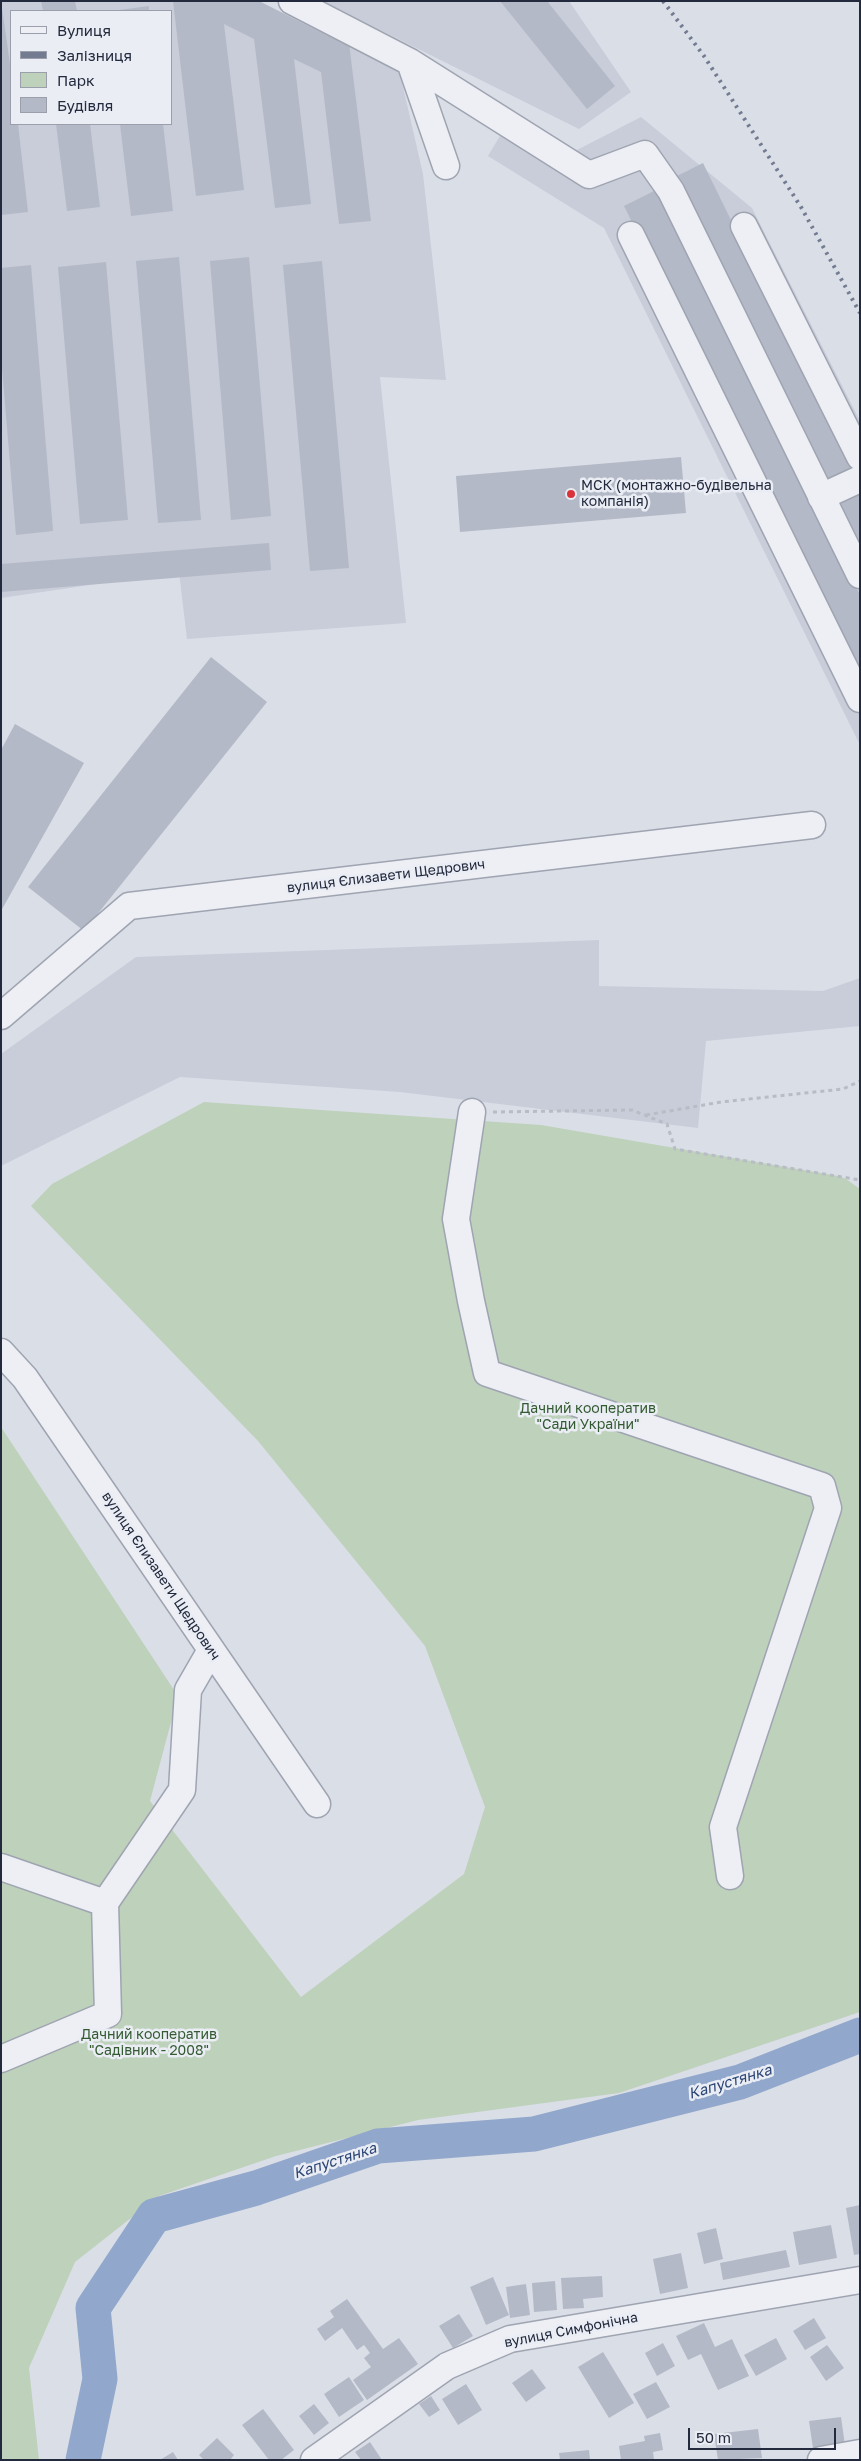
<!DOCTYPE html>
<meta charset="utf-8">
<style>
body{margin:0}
#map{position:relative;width:861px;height:2461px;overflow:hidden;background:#dadee7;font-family:"Golos Text",sans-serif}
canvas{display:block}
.frame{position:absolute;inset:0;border:2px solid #232a3e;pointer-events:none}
.legend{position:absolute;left:10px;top:10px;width:162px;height:115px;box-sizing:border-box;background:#eaedf4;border:1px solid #9a9fab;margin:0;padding:6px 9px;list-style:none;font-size:15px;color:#232a3e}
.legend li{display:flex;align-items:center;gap:10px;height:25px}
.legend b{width:25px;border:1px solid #9a9fab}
.scale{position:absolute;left:688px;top:2428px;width:148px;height:22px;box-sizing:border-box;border:2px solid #232a3e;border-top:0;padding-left:6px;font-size:15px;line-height:18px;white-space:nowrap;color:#232a3e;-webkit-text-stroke:4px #eaedf4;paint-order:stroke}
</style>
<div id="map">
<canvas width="861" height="2461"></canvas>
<div class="frame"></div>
<ul class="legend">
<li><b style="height:6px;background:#edeff5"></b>Вулиця</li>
<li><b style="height:6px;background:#737b91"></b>Залізниця</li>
<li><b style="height:14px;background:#bed1bb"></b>Парк</li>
<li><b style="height:14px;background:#b4b9c7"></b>Будівля</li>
</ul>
<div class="scale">50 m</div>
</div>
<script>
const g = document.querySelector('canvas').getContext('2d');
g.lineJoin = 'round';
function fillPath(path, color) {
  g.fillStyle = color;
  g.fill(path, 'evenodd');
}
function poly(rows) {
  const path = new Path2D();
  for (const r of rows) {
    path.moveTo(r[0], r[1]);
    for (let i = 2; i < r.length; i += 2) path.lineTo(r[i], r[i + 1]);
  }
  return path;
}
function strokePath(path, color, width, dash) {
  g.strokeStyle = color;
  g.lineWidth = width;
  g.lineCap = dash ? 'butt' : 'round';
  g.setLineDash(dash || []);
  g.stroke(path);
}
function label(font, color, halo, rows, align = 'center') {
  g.font = font + ' "Golos Text",sans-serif';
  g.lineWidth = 5;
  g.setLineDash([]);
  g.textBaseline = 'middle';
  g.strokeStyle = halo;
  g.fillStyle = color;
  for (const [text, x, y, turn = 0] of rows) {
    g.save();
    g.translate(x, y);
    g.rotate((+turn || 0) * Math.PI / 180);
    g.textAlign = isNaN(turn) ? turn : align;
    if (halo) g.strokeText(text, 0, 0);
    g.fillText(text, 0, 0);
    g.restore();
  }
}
const built = poly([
 [1,1,247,1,398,65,423,174,446,380,380,377,406,623,187,639,179,572,1,598],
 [11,11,171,11,171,124,11,124],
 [322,1,569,1,631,92,579,129],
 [513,114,575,151,641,117,752,208,860,421,860,745,604,228,488,156],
 [599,940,599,986,823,991,860,978,860,1026,706,1041,698,1128,400,1092,180,1077,1,1166,1,1054,136,957]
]);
const green = poly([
 [204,1102,541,1125,838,1176,846,1179,860,1189,860,2012,619,2093,418,2120,276,2156,159,2196,75,2262,29,2368,39,2460,1,2460,1,1427,178,1696,150,1801,301,1997,464,1874,485,1807,425,1646,258,1441,31,1206,52,1184]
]);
const river = poly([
 [83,2460,100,2379,93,2308,154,2216,256,2188,378,2146,534,2134,740,2082,860,2035]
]);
const building = poly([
 [1,1,11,71,11,124,18,124,28,212,1,215],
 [41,1,75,1,77,11,43,11],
 [173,1,259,1,344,44,349,43,371,221,339,224,321,72,294,59,311,204,275,208,254,39,224,24,244,190,196,196],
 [500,1,547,1,615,86,587,109],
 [149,6,149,11,119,11,119,10],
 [56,124,90,124,100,207,67,211],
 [120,124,163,124,173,211,131,216],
 [703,163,853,469,826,482,677,176],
 [658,189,860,595,860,681,624,206],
 [179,257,201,520,158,523,136,261],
 [249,257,271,516,231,520,210,261],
 [322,261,349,568,310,571,283,265],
 [106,262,128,520,80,524,58,267],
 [31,265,53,531,16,535,1,356,1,268],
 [681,457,686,513,460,532,456,476],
 [860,489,860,561,831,502],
 [269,543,271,570,1,592,1,564],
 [211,657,267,702,84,931,28,887],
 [15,724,84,763,1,911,1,750],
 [860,2205,860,2254,854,2255,846,2208],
 [831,2225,837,2258,799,2265,793,2232],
 [716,2228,723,2259,704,2264,697,2233],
 [786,2250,790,2267,723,2280,720,2263],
 [681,2253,688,2288,660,2294,653,2259],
 [602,2276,603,2297,583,2299,584,2308,563,2309,561,2278],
 [493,2277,509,2315,486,2325,470,2287],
 [555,2281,557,2310,534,2312,532,2283],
 [526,2284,530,2315,510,2318,506,2287],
 [347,2299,383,2349,399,2338,418,2364,367,2400,353,2380,371,2367,364,2358,370,2353,364,2345,357,2350,342,2328,325,2341,317,2329,334,2317,330,2311],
 [459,2314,473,2336,453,2348,439,2326],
 [814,2318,826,2338,805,2350,793,2331],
 [704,2323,715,2347,732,2339,749,2376,718,2390,701,2354,688,2360,676,2336],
 [776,2338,787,2359,756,2376,744,2355],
 [663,2343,675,2366,657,2376,645,2353],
 [827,2345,844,2368,826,2381,810,2357],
 [603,2352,634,2403,609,2418,578,2367],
 [532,2369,546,2388,526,2402,512,2383],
 [349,2377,364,2400,339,2417,324,2394],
 [656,2382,670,2407,647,2419,633,2394],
 [466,2384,482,2410,458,2425,442,2399],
 [431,2396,440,2410,429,2417,419,2404],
 [314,2404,329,2423,314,2435,299,2416],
 [263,2409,294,2450,281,2460,269,2460,242,2425],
 [841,2417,845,2445,813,2449,809,2421],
 [758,2429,762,2458,718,2460,714,2434],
 [660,2433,663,2450,653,2452,654,2460,621,2460,619,2446,645,2441,644,2436],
 [217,2438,234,2455,230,2460,204,2460,199,2455],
 [370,2442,382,2460,361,2460,355,2452],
 [589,2450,590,2460,560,2460,559,2453],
 [173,2452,178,2460,160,2460]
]);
const path = poly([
 [493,1112,632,1110,667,1124,675,1149,860,1180],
 [646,1115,721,1102,843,1089,860,1081]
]);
const minor = poly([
 [292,1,410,62,589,175,645,154,671,191,860,575],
 [410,62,446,166],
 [744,226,860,457],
 [631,235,860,699],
 [821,497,860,479],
 [1,1016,129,906,812,825],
 [472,1112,456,1219,471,1301,487,1373,822,1486,828,1508,723,1827,730,1876],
 [1,1352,25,1378,317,1804],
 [1,1867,105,1903,182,1790,188,1690,211,1650],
 [1,2059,108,2014,105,1903],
 [314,2460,447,2366,510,2339,860,2280],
 [821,2460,860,2453]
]);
const rail = poly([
 [663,1,704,56,801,207,860,313]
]);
const markers = [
 [571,494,5,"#d9323a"]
];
const poiNames = [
 ["МСК (монтажно-будівельна",581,486],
 ["компанія)",581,502]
];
const streetNames = [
 ["вулиця Єлизавети Щедрович",386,876,-7],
 ["вулиця Єлизавети Щедрович",161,1576,56],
 ["вулиця Симфонічна",571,2330,-11]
];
const parkNames = [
 ["Дачний кооператив",588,1409],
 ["\"Сади України\"",588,1425],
 ["Дачний кооператив",149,2035],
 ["\"Садівник - 2008\"",149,2051]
];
const waterNames = [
 ["Капустянка",730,2082,-17],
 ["Капустянка",335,2161,-18]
];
fillPath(built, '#c8cdd9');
fillPath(green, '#bed1bb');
strokePath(river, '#91a7cb', 35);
fillPath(building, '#b4b9c7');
strokePath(minor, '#9fa4b1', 29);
strokePath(path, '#b8bcc5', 3, [4, 4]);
strokePath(minor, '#edeff5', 26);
strokePath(rail, '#737b91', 4, [2.5, 5]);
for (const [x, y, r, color] of markers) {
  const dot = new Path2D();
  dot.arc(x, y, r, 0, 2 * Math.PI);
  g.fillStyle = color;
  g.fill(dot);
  strokePath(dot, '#eaedf4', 2);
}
label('14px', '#232a3e', '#eaedf4', poiNames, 'left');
label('14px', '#232a3e', '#eaedf4', streetNames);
label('14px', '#335a30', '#eaedf4', parkNames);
label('italic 15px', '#2a4474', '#eaedf4', waterNames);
</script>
